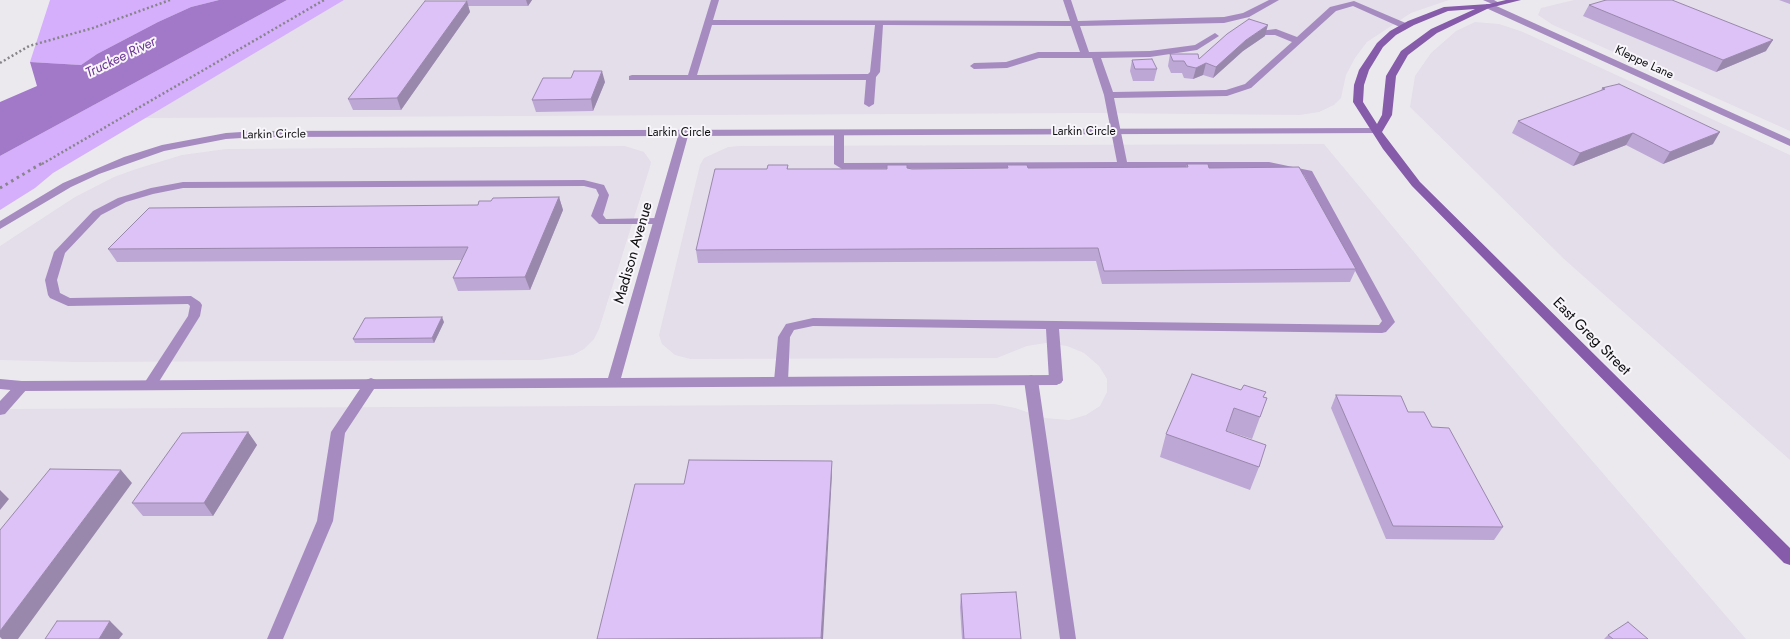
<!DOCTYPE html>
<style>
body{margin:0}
canvas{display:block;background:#ebe9ee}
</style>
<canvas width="1790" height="639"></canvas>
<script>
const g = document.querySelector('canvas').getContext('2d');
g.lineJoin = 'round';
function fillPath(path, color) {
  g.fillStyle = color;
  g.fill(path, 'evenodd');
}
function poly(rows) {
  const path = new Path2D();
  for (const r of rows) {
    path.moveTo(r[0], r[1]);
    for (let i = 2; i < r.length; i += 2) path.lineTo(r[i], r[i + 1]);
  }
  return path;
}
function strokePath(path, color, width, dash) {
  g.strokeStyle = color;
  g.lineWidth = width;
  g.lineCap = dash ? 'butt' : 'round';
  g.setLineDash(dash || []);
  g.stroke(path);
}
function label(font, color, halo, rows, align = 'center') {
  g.font = font + ' Jost,sans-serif';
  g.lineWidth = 4;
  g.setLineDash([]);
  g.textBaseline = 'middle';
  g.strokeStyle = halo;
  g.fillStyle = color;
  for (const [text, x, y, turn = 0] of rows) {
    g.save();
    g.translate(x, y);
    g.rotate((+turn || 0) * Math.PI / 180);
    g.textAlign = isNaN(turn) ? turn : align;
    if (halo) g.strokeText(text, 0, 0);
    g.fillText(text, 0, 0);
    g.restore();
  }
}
const built = poly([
 [344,0,1449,0,1411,13,1367,42,1355,58,1346,75,1341,98,1334,105,1319,112,1300,115,1093,113,145,118],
 [1574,0,1790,0,1790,131,1553,25,1538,15,1541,8],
 [1475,22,1499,24,1523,32,1790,155,1790,460,1564,259,1410,107,1415,76,1431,53,1456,31],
 [1324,144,1463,311,1746,639,0,639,0,409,994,404,1015,408,1045,418,1069,420,1086,415,1100,406,1107,392,1107,379,1099,366,1084,353,1067,346,1046,343,1027,346,997,358,690,359,675,355,662,344,659,335,700,165,704,158,728,147,739,146],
 [625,146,644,152,651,162,650,167,599,329,594,339,584,349,573,355,540,360,76,362,0,360,0,246,75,197,114,177,136,169,182,155,226,149]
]);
const green = poly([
 [50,0,219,0,191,7,158,22,97,54,81,65,30,62],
 [287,0,344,0,53,173,35,188,0,210,0,156]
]);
const water = poly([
 [219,0,287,0,0,156,0,102,37,86,30,62,81,65,97,54,158,22,191,7]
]);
const pathFar1 = poly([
 [0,63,29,46,93,28,170,0],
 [42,164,324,0]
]);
const path = poly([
 [0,188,44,162]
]);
const lane = poly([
 [711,0,719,0,713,20,1070,21,1063,0,1071,0,1078,21,1224,17,1243,13,1269,0,1279,0,1249,17,1224,23,1080,26,1089,52,1150,51,1195,45,1215,33,1219,36,1197,50,1150,57,1101,58,1113,92,1226,90,1245,84,1292,42,1275,35,1259,35,1259,31,1276,29,1297,37,1330,7,1354,1,1408,24,1408,28,1402,28,1353,6,1336,11,1251,88,1227,96,1114,98,1127,162,1269,162,1312,171,1395,322,1386,332,1382,333,1059,329,1063,380,1061,383,1056,385,1051,383,1049,380,1046,329,813,326,794,330,790,337,788,381,786,384,776,384,774,381,778,337,786,324,813,318,1379,325,1382,321,1304,175,1294,172,1269,168,842,169,834,164,834,133,839,130,844,133,844,163,1117,162,1104,95,1092,58,1039,58,1007,68,974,69,970,66,974,63,1006,62,1038,52,1080,52,1071,26,883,25,880,72,876,77,874,104,869,107,864,104,866,80,629,80,629,76,632,75,688,75,711,0],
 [712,25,875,25,870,72,868,74,697,75,712,25],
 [1483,0,1494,0,1501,4,1497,6,1483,0],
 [584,180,604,185,609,195,603,215,606,219,658,218,664,221,658,224,599,224,591,216,599,195,596,189,584,186,183,188,153,194,126,202,101,215,65,253,57,280,60,293,70,298,191,296,200,302,202,305,200,316,155,388,150,390,145,388,143,385,188,316,190,306,188,304,68,306,50,298,48,295,45,280,54,252,93,211,118,198,151,188,183,182,584,180],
 [1031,375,1036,377,1038,380,1076,639,1060,639,1024,380,1026,377,1031,375],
 [371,378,376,380,378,383,345,433,333,521,283,639,267,639,317,521,331,432,366,380,371,378],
 [22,381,27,383,29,386,27,389,5,414,0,415,0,401,17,383,22,381]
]);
const street = poly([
 [1486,4,1492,4,1790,139,1790,146,1486,8,1486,4],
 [1378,128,1381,129,1381,133,688,136,621,378,1056,375,1061,377,1063,380,1061,383,1056,385,22,391,0,389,0,379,22,381,608,378,678,136,257,137,226,139,164,151,99,174,71,187,0,229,0,221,63,183,124,157,162,145,226,133,257,131,1378,128]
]);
const secondary = poly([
 [1506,0,1521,0,1489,8,1437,33,1408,55,1396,76,1392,115,1382,132,1420,182,1790,548,1790,565,1784,563,1412,186,1383,149,1353,102,1354,85,1359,70,1377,43,1390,31,1408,21,1444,7,1489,4,1506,0],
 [1475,9,1431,29,1401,51,1386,76,1382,115,1377,124,1363,102,1364,85,1369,70,1383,47,1396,35,1414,25,1448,11,1475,9]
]);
const wall = poly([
 [466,0,532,0,528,6,468,6,470,12,401,110,353,110,348,99,467,1],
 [1779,0,1790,0,1790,4],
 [1589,5,1766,51,1716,72,1583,16],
 [1265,36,1243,51,1213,78,1203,75,1193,79,1184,78,1182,73,1171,73,1168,66,1170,54,1199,59],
 [1132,60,1157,69,1154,81,1133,81,1130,71],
 [605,82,593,111,536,112,532,100],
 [1602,88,1713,144,1663,164,1626,145,1573,166,1512,133,1518,121,1601,91],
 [1187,164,1209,168,1356,269,1350,282,1102,284,1096,261,698,263,696,250,767,169,788,165,788,169,1007,168,1007,165,1028,168,1186,167],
 [559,197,563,210,530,290,458,291,453,278,462,260,117,262,108,249,478,205,491,201],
 [444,322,434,343,355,343,353,339],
 [1241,390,1266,392,1263,397,1267,398,1252,439,1227,431,1226,432,1259,467,1250,490,1160,457,1166,434],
 [1336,395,1432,427,1503,527,1494,540,1386,539,1331,408],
 [248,432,257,445,213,516,143,516,132,503],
 [961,594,1021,639,962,639,960,607],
 [1608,635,1648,639,1604,639]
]);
const shadedWall = poly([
 [526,0,532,0,528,6],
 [467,1,470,12,401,110,397,98],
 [1268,25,1265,36,1243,51,1213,78,1216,67,1246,40],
 [1773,40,1766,51,1716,72,1723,60],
 [1206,63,1203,75,1193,79,1196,68],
 [602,71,605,82,593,111,591,99],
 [1720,132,1713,144,1663,164,1670,152],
 [1633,133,1626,145,1573,166,1580,153],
 [559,197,563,210,530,290,525,277],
 [442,317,444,322,434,343,432,338],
 [248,432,257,445,213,516,204,503],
 [832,461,832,474,823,639,821,639],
 [121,470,132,483,18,639,2,639,0,637,0,631],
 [0,490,9,499,0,510],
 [110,621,123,634,119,639,99,639]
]);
const building = poly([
 [1606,0,1672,0,1773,40,1723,60,1589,5,1606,0],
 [425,1,467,1,397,98,348,99,425,1],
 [1249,19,1268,25,1246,40,1216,67,1206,63,1196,68,1187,66,1184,61,1173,61,1170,54,1198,54,1199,59,1227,34,1249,19],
 [1152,59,1157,69,1135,69,1132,60,1152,59],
 [574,71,602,71,591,99,532,100,543,78,571,78,574,71],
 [1619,84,1720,132,1670,152,1633,133,1580,153,1518,121,1605,89,1602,88,1619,84],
 [1187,164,1208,164,1209,168,1299,167,1356,269,1104,271,1098,248,696,250,715,169,767,169,768,165,788,165,787,169,887,169,887,165,907,165,907,168,912,169,1008,168,1007,165,1027,165,1028,168,1188,167,1187,164],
 [559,197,525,277,453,278,468,247,108,249,149,208,478,205,479,201,491,201,493,198,559,197],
 [442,317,432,338,353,339,365,318,442,317],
 [1192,374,1241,390,1244,385,1266,392,1263,397,1267,398,1260,417,1234,408,1226,431,1266,445,1259,467,1166,434,1192,374],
 [1336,395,1401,396,1408,412,1424,412,1432,427,1449,428,1503,527,1393,526,1336,395],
 [248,432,204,503,132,503,182,433,248,432],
 [689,460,832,461,821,638,597,639,635,484,684,484,689,460],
 [50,469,121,470,0,631,0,530,50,469],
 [1016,592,1021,639,964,639,961,594,1016,592],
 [57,621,110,621,99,639,45,639,57,621],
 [1628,622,1648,639,1613,639,1608,635,1628,622]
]);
const farStreetnames = [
 ["Kleppe Lane",1644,63,25],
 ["Larkin Circle",1084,132],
 ["Larkin Circle",679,133],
 ["Larkin Circle",274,135,-1]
];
const farWaternames = [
 ["Truckee River",121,58,-26]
];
const streetNames = [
 ["Madison Avenue",634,253,-74],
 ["East Greg Street",1591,337,45]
];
fillPath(built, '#e4deea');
fillPath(green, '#d5aefc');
fillPath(water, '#a278c9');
strokePath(pathFar1, '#878589', 2.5, [2, 2.5]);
strokePath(path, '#878589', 3, [2.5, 4]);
fillPath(lane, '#a68bc1');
fillPath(street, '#a68bc1');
fillPath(secondary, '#855baa');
fillPath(wall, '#bda7d4');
fillPath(shadedWall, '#9a88ac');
fillPath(building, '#dcc2f6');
strokePath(building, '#9a88ac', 1);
label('12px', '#0f0e10', '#f8f6fb', farStreetnames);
label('italic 14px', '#6d3697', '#f8f6fb', farWaternames);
label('15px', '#0f0e10', '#f8f6fb', streetNames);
</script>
